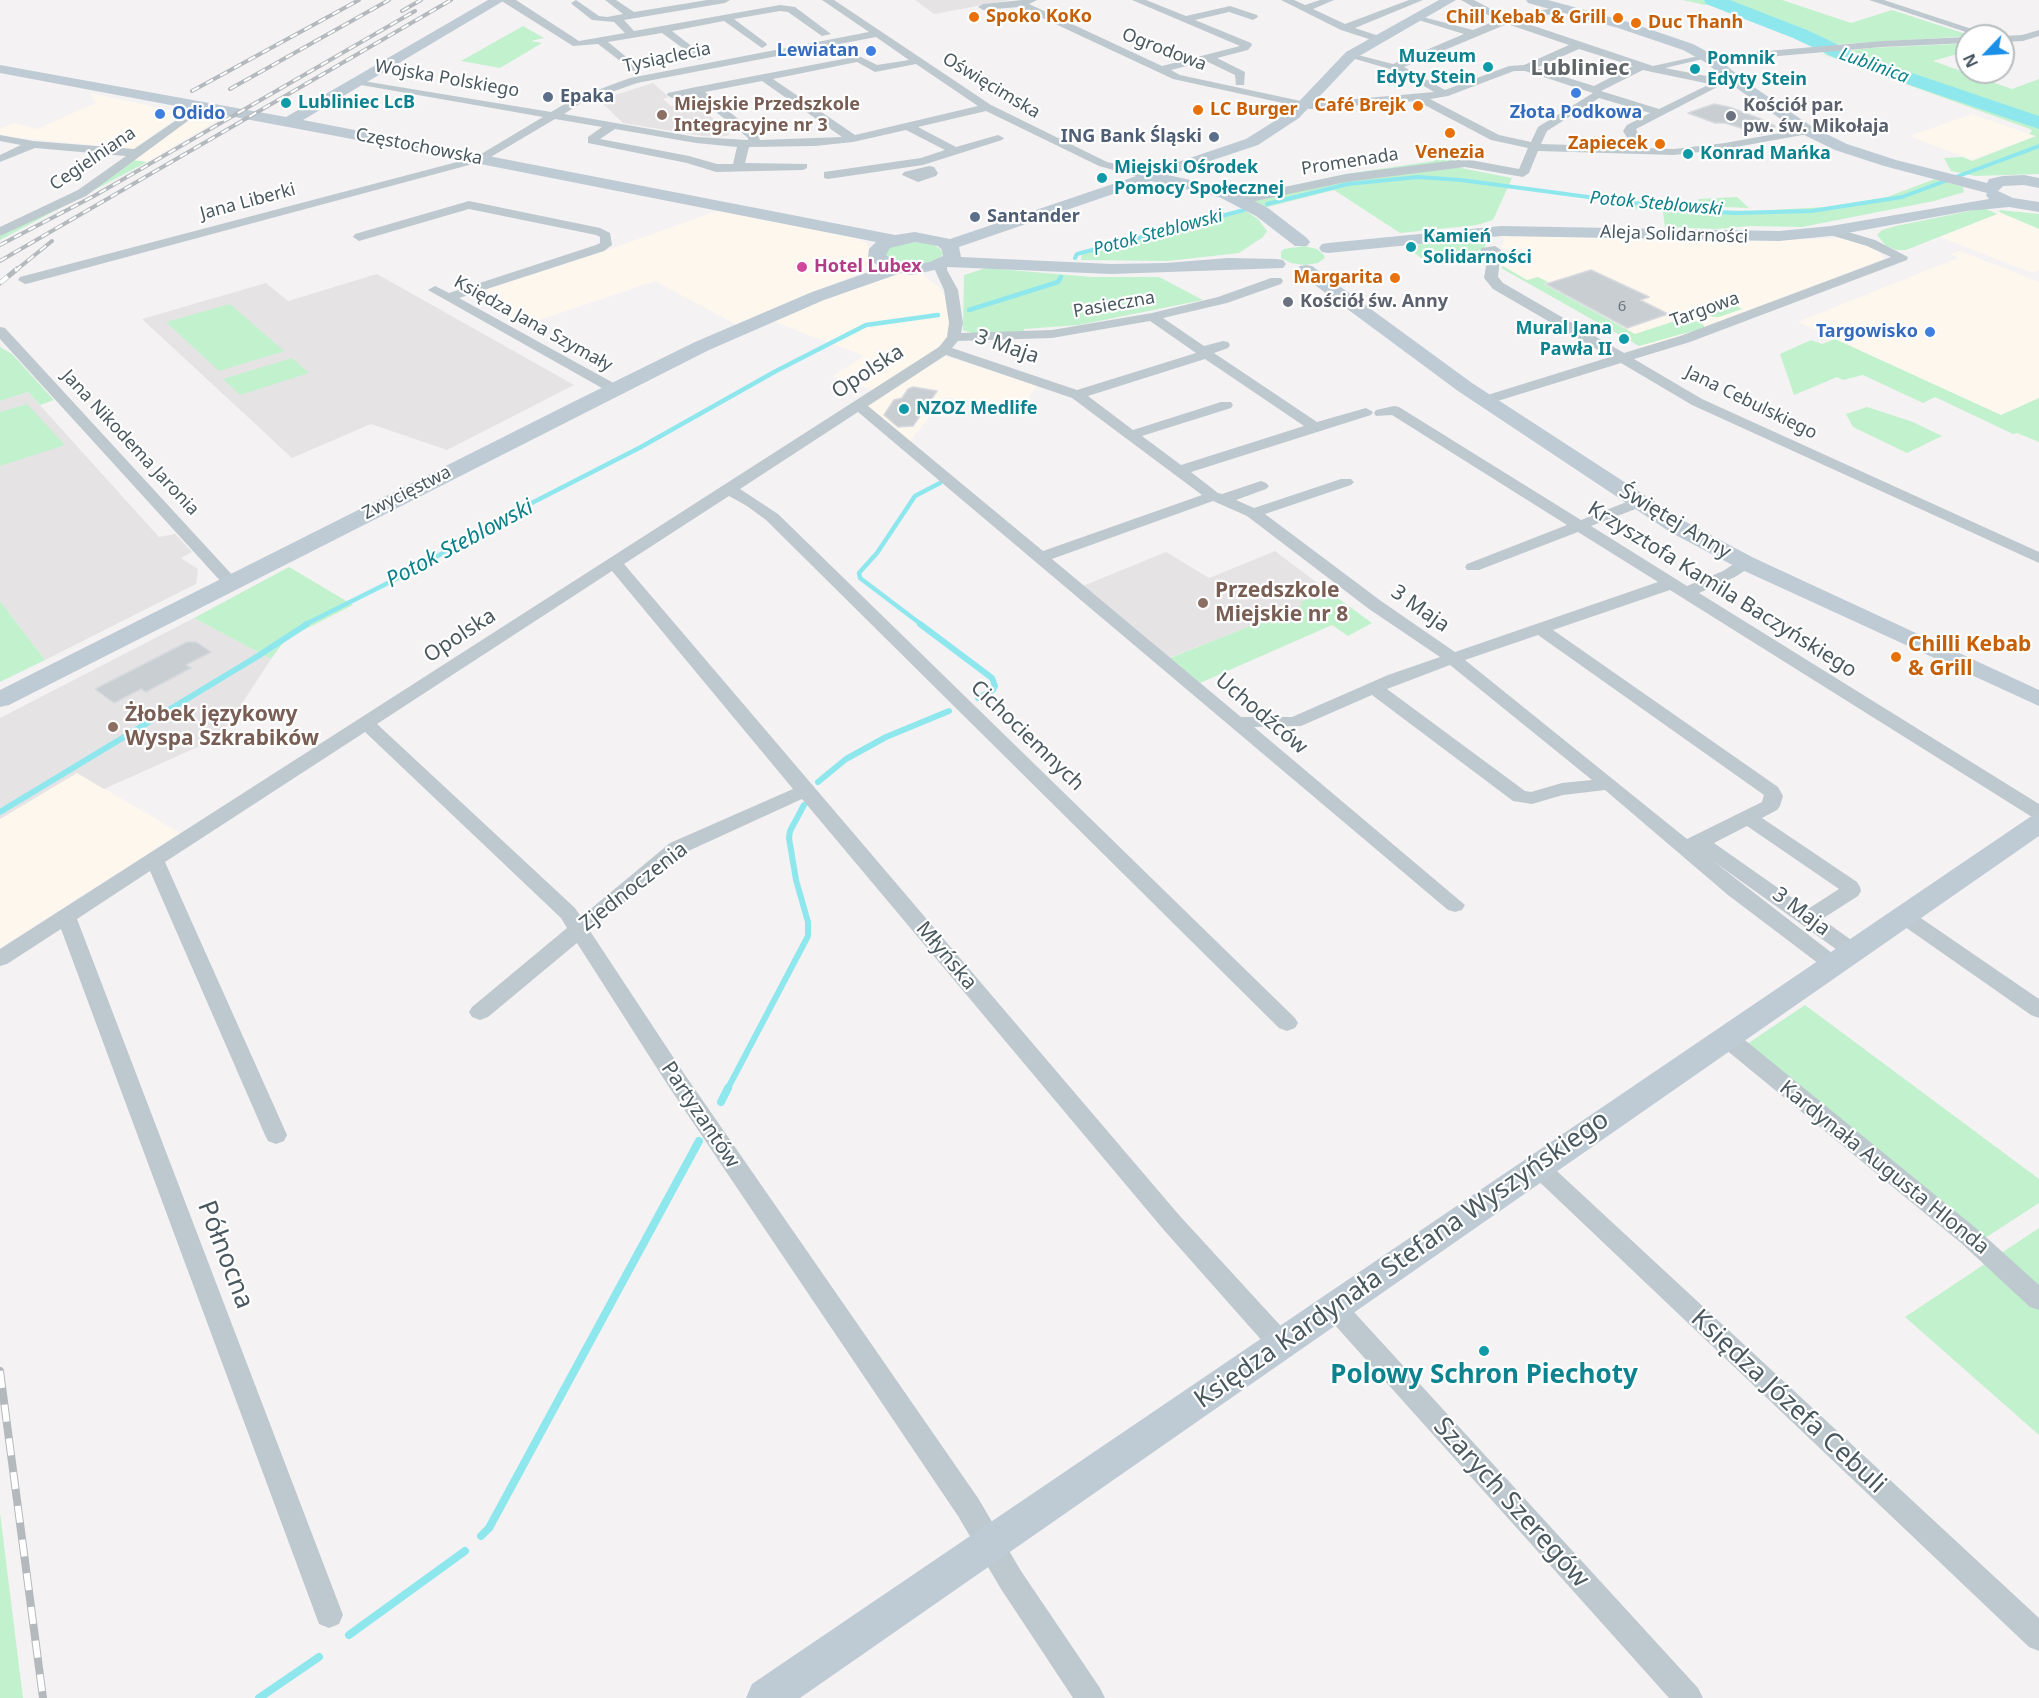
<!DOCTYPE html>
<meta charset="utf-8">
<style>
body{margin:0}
#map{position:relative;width:2039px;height:1698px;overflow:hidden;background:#f5f2f3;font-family:"Noto Sans",sans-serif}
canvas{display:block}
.north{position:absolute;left:1955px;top:24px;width:60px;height:60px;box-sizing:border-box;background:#fff;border:2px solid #b7bdbf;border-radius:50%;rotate:245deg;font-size:16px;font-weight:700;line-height:24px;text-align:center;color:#4a5960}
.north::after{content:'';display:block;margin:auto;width:21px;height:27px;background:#198fe8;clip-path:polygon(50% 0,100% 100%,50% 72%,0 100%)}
</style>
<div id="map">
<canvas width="2039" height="1698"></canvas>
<div class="north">N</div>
</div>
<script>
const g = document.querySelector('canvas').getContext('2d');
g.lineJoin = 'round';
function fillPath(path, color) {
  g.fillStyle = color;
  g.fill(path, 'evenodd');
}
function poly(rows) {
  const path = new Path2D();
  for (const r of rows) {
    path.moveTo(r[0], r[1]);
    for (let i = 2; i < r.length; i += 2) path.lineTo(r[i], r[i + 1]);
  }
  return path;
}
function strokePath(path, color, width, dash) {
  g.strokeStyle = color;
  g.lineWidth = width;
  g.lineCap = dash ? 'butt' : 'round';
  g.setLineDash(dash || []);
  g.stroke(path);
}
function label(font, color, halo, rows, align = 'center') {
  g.font = font + ' "Noto Sans",sans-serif';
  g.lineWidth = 4.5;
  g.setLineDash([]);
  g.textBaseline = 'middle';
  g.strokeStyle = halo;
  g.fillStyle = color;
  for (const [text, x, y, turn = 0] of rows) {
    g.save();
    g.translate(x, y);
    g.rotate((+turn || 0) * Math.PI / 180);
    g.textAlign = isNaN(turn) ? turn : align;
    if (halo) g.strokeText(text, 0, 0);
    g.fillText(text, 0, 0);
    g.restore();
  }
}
const commercial = poly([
 [90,93,183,113,134,149,0,136,0,129,13,123,37,129,96,103],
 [1972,114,2035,136,1972,160,1910,136],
 [211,115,223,117,147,162,132,160,193,116],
 [2000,210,2039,214,2039,270,2032,273,1940,237,1999,213],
 [717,211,850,236,865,242,876,258,863,272,737,325,655,281,522,326,476,293,605,251],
 [1500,234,1755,241,1841,238,1863,243,1880,253,1884,259,1698,331,1641,347,1497,266,1504,240],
 [1960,251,2039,282,2039,398,2001,415,1798,322,1958,258,1951,254],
 [908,272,922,274,940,288,947,300,951,327,948,336,940,346,874,390,833,376,864,356,772,321,850,287,893,273],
 [944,356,1038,385,1018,411,945,397,908,444,866,406],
 [77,773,180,833,0,948,0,819]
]);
const education = poly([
 [915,0,1010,0,934,14],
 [653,83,669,97,663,99,671,106,696,102,730,135,719,137,702,136,623,123,599,100],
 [377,274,574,385,447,450,371,424,292,458,142,319,266,283,288,301],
 [28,392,159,537,175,534,192,552,181,558,198,569,196,584,45,660,0,601,0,401],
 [1275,551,1328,591,1301,602,1304,605,1169,658,1083,586,1166,552,1209,578],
 [194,618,271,659,220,737,104,789,77,773,0,819,0,718]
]);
const green = poly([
 [1683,0,1709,0,1818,45,1712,3,1705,5],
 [1716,0,1782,0,1851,23,1892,10,1972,36,1824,45,1808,36],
 [523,26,544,38,531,41,542,43,500,68,461,61],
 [1955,44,1967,48,1967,51,1933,61,2012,89,2039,79,2039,122,1840,52,1870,48],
 [1832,53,2039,125,2039,174,1975,176,1951,171,1944,158,1963,157,1972,161,2036,136,2029,134,2032,131,2030,129,1823,54],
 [1441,155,1463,164,1461,168,1512,178,1493,220,1477,225,1400,233,1334,190,1264,208,1244,196,1346,174,1434,161],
 [132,160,147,162,0,240,0,236],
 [1935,179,1963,187,1964,192,1934,201,1802,227,1749,226,1717,229,1665,227,1663,212,1627,208,1629,200,1702,210,1752,211,1826,207,1887,197],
 [1737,197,1749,208,1700,206,1698,199],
 [1984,208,1997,214,1906,250,1896,250,1886,246,1877,235,1882,230,1896,226],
 [2000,210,2039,214,2039,229,1999,212],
 [1246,211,1258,219,1267,231,1263,237,1239,253,1168,261,1081,260,1082,254],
 [1487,238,1484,250,1421,258,1410,249,1416,248,1413,245],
 [919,241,935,245,943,252,942,256,932,263,914,266,896,263,886,257,885,253,893,245],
 [1304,246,1317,249,1324,255,1325,258,1318,263,1305,265,1291,263,1281,258,1281,252,1284,249],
 [1503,266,1527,280,1538,277,1548,282,1544,284,1635,334,1681,319,1699,322,1704,325,1704,328,1639,346,1501,268],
 [986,268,1092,277,1159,277,1203,300,1079,325,1024,329,1024,332,975,334,963,330,964,275],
 [1730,302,1742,309,1719,317,1712,317,1703,311],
 [230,304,284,351,285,351,219,371,166,322],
 [1835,339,2001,415,2039,398,2039,442,2017,433,2013,434,1935,397,1923,403,1863,375,1843,380,1837,377,1794,395,1780,354,1811,340,1822,344],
 [0,347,12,354,54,400,40,405,28,392,0,401],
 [292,358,309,373,240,395,223,379],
 [27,404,65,445,0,466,0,412],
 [1867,407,1913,422,1942,436,1907,453,1853,427,1846,414],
 [289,567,353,605,286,639,271,659,194,618],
 [1328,591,1372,623,1348,636,1332,625,1200,683,1170,658,1303,605,1300,602],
 [0,601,45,660,0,682],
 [1805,1005,2039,1179,2039,1203,1982,1240,1744,1046],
 [2039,1228,2039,1435,1905,1317],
 [0,1513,23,1698,0,1698]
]);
const streamFar3 = poly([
 [1267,204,1348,184,1418,177,1461,180,1693,211,1736,213,1812,211,1902,197,2039,146],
 [1075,258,1077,254,1244,210]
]);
const streamFar2 = poly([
 [969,310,1058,282,1061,277],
 [304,625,406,574,522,508,641,447,776,371,866,325,938,315],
 [922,625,860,578,859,573,877,553,915,496,940,483]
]);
const streamFar1 = poly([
 [920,624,992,678,995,686,993,690,978,698],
 [818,782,846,759,886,737,949,711],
 [0,812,258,656,307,624],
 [727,1090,808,936,808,922,796,880,789,838,790,831,804,805]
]);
const stream = poly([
 [721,1102,728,1088],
 [481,1536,489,1528,699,1141],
 [349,1635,465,1551],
 [259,1698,319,1657]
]);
const river = poly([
 [1704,0,1730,0,1807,30,1862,56,2039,116,2039,129,1848,64,1793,38,1706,4,1704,0]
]);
const building = poly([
 [1714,104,1729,107,1761,119,1775,126,1773,132,1760,134,1725,123,1715,123,1688,113,1714,104],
 [1591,270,1649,297,1640,300,1668,314,1627,328,1546,284,1591,270],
 [913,387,937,391,913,426,898,427,884,415,894,400,902,398,908,389,913,387],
 [187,642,196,642,211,652,186,665,191,668,146,692,141,689,114,703,95,689,187,642]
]);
const street = poly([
 [500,0,516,0,579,41,625,33,614,22,592,20,573,5,571,3,576,0,599,16,607,17,623,14,605,0,616,0,634,12,707,0,730,0,725,3,624,20,634,31,780,5,795,7,831,34,822,36,788,12,780,11,734,19,766,43,767,45,762,48,724,21,672,31,703,55,704,57,699,60,662,33,608,42,640,68,641,70,636,73,598,44,573,46,500,0],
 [822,0,834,0,991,105,1107,162,1154,173,1156,176,1150,180,1099,166,986,111,918,127,956,147,998,135,1004,138,1002,140,923,165,828,179,824,178,824,172,921,158,945,150,906,130,853,142,815,146,749,147,745,163,807,164,807,168,803,170,716,172,687,163,588,143,588,137,602,127,555,119,484,161,30,283,25,284,18,280,20,277,476,157,543,117,361,85,357,84,357,80,551,112,573,99,630,78,869,32,822,0],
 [876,37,909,60,877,65,859,56,696,87,668,93,667,95,672,98,694,94,748,138,748,140,696,137,564,114,581,103,637,83,876,37],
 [857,62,875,72,916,64,978,106,855,135,773,79,857,62],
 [762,81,842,137,760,140,758,135,705,92,762,81],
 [615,129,696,143,737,147,733,164,717,164,689,156,600,139,615,129],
 [1022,0,1037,0,1029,4,1162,66,1240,46,1132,0,1146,0,1186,16,1230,6,1257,15,1258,17,1253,20,1229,12,1195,20,1251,43,1252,45,1248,50,1217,58,1245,72,1244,85,1236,85,1235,75,1206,61,1171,70,1180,75,1310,103,1434,92,1400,72,1345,56,1350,53,1393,64,1464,34,1415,19,1415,15,1473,30,1497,20,1461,0,1474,0,1508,18,1566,5,1570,6,1570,10,1519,21,1653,66,1703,55,1703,59,1665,68,1722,79,1727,82,1636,129,1645,148,1674,149,1725,143,1808,128,1814,131,1808,134,1725,149,1674,155,1538,151,1529,173,1523,177,1465,167,1346,182,1241,204,1235,200,1237,197,1346,174,1465,159,1519,169,1528,148,1491,140,1417,101,1310,109,1173,79,1019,7,983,10,978,7,983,4,1022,0],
 [1507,24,1569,45,1524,65,1509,66,1445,90,1404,67,1507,24],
 [1579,49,1633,66,1594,86,1536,68,1579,49],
 [1643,70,1652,72,1710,84,1659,109,1601,91,1643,70],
 [1514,71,1525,71,1593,93,1538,127,1531,142,1499,135,1430,99,1448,96,1514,71],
 [1599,98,1650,113,1627,125,1623,131,1633,147,1541,144,1547,131,1599,98],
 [1281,0,1294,0,1305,5,1320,0,1334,0,1313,9,1345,24,1409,0,1423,0,1355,28,1382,37,1382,41,1378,42,1341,30,1281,0],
 [1869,0,1884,0,1993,36,1978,36,1869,0],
 [2039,30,2039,36,2023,41,2003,42,2003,36,2022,35,2039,30],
 [1967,37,1967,43,1882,47,1710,62,1705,59,1710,56,1882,41,1967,37],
 [200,104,206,107,204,109,86,196,0,236,0,227,78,190,126,156,35,148,0,162,0,155,21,145,0,141,0,135,33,141,134,149,200,104],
 [929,166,934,167,938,173,936,176,918,182,902,175,904,172,929,166],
 [469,201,600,228,610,233,612,245,604,251,459,298,619,386,621,389,619,392,609,392,428,290,435,286,449,293,596,245,600,243,600,237,596,235,469,209,359,241,353,237,355,234,469,201],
 [1831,227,1875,240,1908,257,1907,260,1690,342,1634,359,1702,399,2039,552,2039,563,1692,405,1621,363,1491,403,1486,404,1479,400,1481,397,1610,357,1493,289,1484,278,1488,255,1482,254,1480,251,1482,248,1495,246,1501,250,1498,277,1503,283,1624,353,1680,336,1891,257,1867,246,1827,234,1825,231,1831,227],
 [941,261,947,265,947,270,958,290,963,323,961,333,1052,330,1152,313,1218,297,1271,278,1281,278,1283,281,1281,284,1227,303,1163,318,1204,346,1223,341,1228,342,1230,345,1228,348,1214,353,1317,422,1366,408,1373,412,1371,415,1191,472,1218,493,1222,494,1261,481,1266,483,1269,486,1266,489,1236,500,1254,508,1341,479,1351,479,1354,482,1351,485,1265,514,1381,601,1455,652,1658,582,1578,532,1479,570,1467,570,1465,567,1467,564,1567,525,1392,415,1376,416,1374,413,1376,410,1394,406,1399,407,1581,520,1634,499,1646,499,1648,502,1646,505,1591,526,1687,586,1723,571,1740,560,1752,560,1754,563,1752,566,1735,577,1699,593,2039,804,2039,819,2032,817,1670,590,1553,630,1778,787,1783,796,1780,806,1777,810,1762,818,1857,882,1860,887,1861,891,1858,896,1822,919,1861,947,1864,952,1861,957,1854,959,1847,957,1713,861,1841,960,1844,965,1841,970,1834,972,1827,970,1728,895,1605,790,1563,795,1532,804,1513,801,1372,695,1301,726,1254,727,1465,905,1462,910,1455,912,1448,910,858,412,740,489,778,514,1295,1018,1298,1023,1295,1028,1287,1031,1279,1028,766,520,747,506,729,496,624,564,1179,1215,1290,1336,1294,1344,1290,1352,1281,1355,1272,1352,1163,1229,802,799,684,853,590,931,683,1072,978,1498,1021,1571,1100,1688,1105,1698,1073,1698,1001,1589,958,1516,667,1084,577,943,488,1017,480,1020,472,1017,469,1012,472,1007,567,928,561,918,365,732,165,862,287,1135,284,1141,276,1144,268,1141,265,1135,150,871,77,919,343,1615,339,1624,329,1628,319,1624,61,929,7,964,0,966,0,949,939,347,947,337,949,323,944,290,935,270,936,262,941,261],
 [1150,321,1196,353,1077,390,952,348,958,341,1052,338,1150,321],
 [946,355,1072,398,1202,495,1043,551,868,406,946,355],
 [1205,359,1304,426,1181,465,1142,436,1231,408,1233,405,1231,402,1221,402,1133,430,1088,396,1205,359],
 [1213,501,1247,516,1369,609,1440,657,1388,675,1292,717,1241,717,1052,559,1213,501],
 [612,571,793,789,670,843,581,917,575,908,377,724,612,571],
 [1538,635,1764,795,1762,802,1687,839,1465,660,1538,635],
 [1450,665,1592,780,1562,783,1531,792,1525,791,1387,689,1450,665],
 [1747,826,1839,889,1808,909,1714,843,1747,826],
 [0,327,5,328,236,579,238,582,236,585,224,585,0,339,0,327],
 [1905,910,1912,912,2039,999,2039,1018,2031,1015,1898,922,1895,917,1898,912,1905,910],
 [1727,1030,1735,1032,1977,1229,2039,1285,2039,1310,2030,1307,1961,1243,1719,1044,1716,1038,1719,1032,1727,1030],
 [1537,1157,1545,1160,2039,1618,2039,1651,2029,1647,1529,1172,1525,1166,1529,1160,1537,1157],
 [1334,1297,1343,1300,1698,1688,1703,1698,1669,1698,1325,1314,1322,1307,1325,1300,1334,1297]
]);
const secondary = poly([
 [488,0,505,0,303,120,895,235,915,232,950,239,1246,139,1289,112,1346,52,1439,0,1456,0,1356,58,1299,118,1258,145,1168,175,1230,189,1268,208,1307,238,1310,242,1307,246,1295,246,1256,216,1219,197,1151,181,959,247,961,257,1111,264,1166,263,1228,258,1277,259,1283,260,1286,264,1283,268,1111,274,948,267,912,275,901,273,824,300,709,350,9,705,0,707,0,690,573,402,695,342,812,292,880,268,868,257,869,249,876,242,384,145,0,73,0,65,286,117,488,0],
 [915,242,938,246,942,250,943,256,930,262,912,265,893,261,886,255,890,248,915,242],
 [1526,0,1548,0,1628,22,1693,44,1715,56,1745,81,1814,128,1847,144,1896,160,1987,183,1989,179,2003,176,2024,175,2039,178,2039,188,2024,185,2003,186,1998,191,2013,198,2039,202,2039,212,2009,207,1967,211,1831,236,1779,241,1501,236,1328,253,1322,252,1319,248,1322,244,1328,243,1501,226,1779,231,1831,226,1989,199,1986,195,1987,193,1884,166,1835,150,1802,134,1735,87,1705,62,1683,50,1618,28,1528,3,1526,0],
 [1306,265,1312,266,1472,383,1686,522,1754,558,2039,690,2039,706,1738,568,1670,532,1458,391,1300,274,1297,270,1300,266,1306,265],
 [2039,814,2039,836,800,1698,746,1698,752,1684,2030,817,2039,814]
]);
const railFar2 = poly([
 [402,11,421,0],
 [230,89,389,0],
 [192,91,359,0],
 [0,245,94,196,415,11],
 [0,261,451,0],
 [15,271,52,241]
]);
const railFar1 = poly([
 [0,283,17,269]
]);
const rail = poly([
 [0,1371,43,1698]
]);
const markers = [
 [974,17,6,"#e8710a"],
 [1618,18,6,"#e8710a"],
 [1636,23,6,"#e8710a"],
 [871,51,6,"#3f7fe0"],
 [1488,67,6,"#0f9aa8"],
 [1695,69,6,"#0f9aa8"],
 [1576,93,6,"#3f7fe0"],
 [548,97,6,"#5c6f8a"],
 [286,103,6,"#0f9aa8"],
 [1418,106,6,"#e8710a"],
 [1198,110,6,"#e8710a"],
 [160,114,6,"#3f7fe0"],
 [662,115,6,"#8d6e63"],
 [1731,116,6,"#6b7280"],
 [1450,133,6,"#e8710a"],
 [1214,137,6,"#5c6f8a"],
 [1660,144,6,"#e8710a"],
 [1688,154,6,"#0f9aa8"],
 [1102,178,6,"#0f9aa8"],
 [975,217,6,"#5c6f8a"],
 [1411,247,6,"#0f9aa8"],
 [802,267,6,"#d1479c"],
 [1395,278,6,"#e8710a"],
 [1288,302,6,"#6b7280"],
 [1930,332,6,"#3f7fe0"],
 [1624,339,6,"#0f9aa8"],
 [904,409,6,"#0f9aa8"],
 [1203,603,6,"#8d6e63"],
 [1896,657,6,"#e8710a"],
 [113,727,6,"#8d6e63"],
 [1484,1351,6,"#0f9aa8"]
];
const farNumbernames = [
 ["6",1622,307]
];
const farFoodnames = [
 ["Spoko KoKo",986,17,"left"],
 ["Chill Kebab & Grill",1606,18],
 ["Duc Thanh",1648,23,"left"],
 ["Café Brejk",1406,106],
 ["LC Burger",1210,110,"left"],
 ["Zapiecek",1648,144],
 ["Venezia",1450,153,"center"],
 ["Margarita",1383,278]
];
const farStreetnames = [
 ["Ogrodowa",1164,50,21],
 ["Tysiąclecia",667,58,-12],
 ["Wojska Polskiego",447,79,10],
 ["Oświęcimska",991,86,31],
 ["Częstochowska",419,147,11],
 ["Cegielniana",93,159,-34],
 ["Promenada",1350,162,-9],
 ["Jana Liberki",248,202,-15],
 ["Aleja Solidarności",1674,235,2],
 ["Pasieczna",1114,305,-10],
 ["Targowa",1705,310,-20],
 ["Księdza Jana Szymały",533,324,29],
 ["Jana Cebulskiego",1751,403,26],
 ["Jana Nikodema Jaronia",130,443,47],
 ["Zwycięstwa",407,493,-27]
];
const farShopnames = [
 ["Lewiatan",859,51],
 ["Złota Podkowa",1576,113,"center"],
 ["Odido",172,114,"left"],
 ["Targowisko",1918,332]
];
const farCulturenames = [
 ["Muzeum",1476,57,"right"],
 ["Edyty Stein",1476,78,"right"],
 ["Pomnik",1707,59],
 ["Edyty Stein",1707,80],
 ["Lubliniec LcB",298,103],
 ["Konrad Mańka",1700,154],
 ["Miejski Ośrodek",1114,168],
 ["Pomocy Społecznej",1114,189],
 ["Kamień",1423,237],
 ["Solidarności",1423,258],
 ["Mural Jana",1612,329,"right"],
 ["Pawła II",1612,350,"right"],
 ["NZOZ Medlife",916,409]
];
const farWaternames = [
 ["Lublinica",1874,66,20],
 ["Potok Steblowski",1656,204,5],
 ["Potok Steblowski",1158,233,-15]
];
const farServicenames = [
 ["Epaka",560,97],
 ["ING Bank Śląski",1202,137,"right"],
 ["Santander",987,217]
];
const farEducationnames = [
 ["Miejskie Przedszkole",674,105],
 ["Integracyjne nr 3",674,126]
];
const farWorshipnames = [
 ["Kościół par.",1743,106],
 ["pw. św. Mikołaja",1743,127],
 ["Kościół św. Anny",1300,302]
];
const farHotelnames = [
 ["Hotel Lubex",814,267]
];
const streetNames = [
 ["3 Maja",1007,347,19],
 ["Opolska",868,372,-33],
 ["Świętej Anny",1675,522,31],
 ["Krzysztofa Kamila Baczyńskiego",1722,590,32],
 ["3 Maja",1420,609,35],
 ["Opolska",460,636,-33],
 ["Uchodźców",1261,714,40],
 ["Cichociemnych",1027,736,44],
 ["Zjednoczenia",634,887,-38],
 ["3 Maja",1801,912,37],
 ["Młyńska",946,956,50],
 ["Partyzantów",700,1115,56],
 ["Kardynała Augusta Hlonda",1884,1168,39]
];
const educationNames = [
 ["Przedszkole",1215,591],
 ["Miejskie nr 8",1215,615],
 ["Żłobek językowy",125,715],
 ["Wyspa Szkrabików",125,739]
];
const foodNames = [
 ["Chilli Kebab",1908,645],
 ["& Grill",1908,669]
];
const farDistrictnames = [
 ["Lubliniec",1580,69]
];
const waterNames = [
 ["Potok Steblowski",460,544,-28]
];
const nearStreetnames = [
 ["Północna",225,1255,69],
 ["Księdza Kardynała Stefana Wyszyńskiego",1402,1260,-35],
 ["Księdza Józefa Cebuli",1788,1402,43],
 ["Szarych Szeregów",1511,1503,48]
];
const nearCulturenames = [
 ["Polowy Schron Piechoty",1484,1376]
];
fillPath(commercial, '#fdf7ee');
fillPath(education, '#e6e3e5');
fillPath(green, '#c2f1ce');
strokePath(streamFar3, '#8fe7ee', 4);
strokePath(streamFar2, '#8fe7ee', 4.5);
strokePath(streamFar1, '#8fe7ee', 6);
strokePath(stream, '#8fe7ee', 8);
fillPath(river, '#8fe7ee');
fillPath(building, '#c9ced2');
strokePath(building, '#d6d9de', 1.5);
fillPath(street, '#bec9cf');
fillPath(secondary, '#becbd4');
strokePath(railFar2, '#b4b9bd', 4);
strokePath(railFar1, '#b4b9bd', 5);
strokePath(rail, '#b4b9bd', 8);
strokePath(railFar2, '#fff', 2, [8]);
strokePath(railFar1, '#fff', 4, [10]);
strokePath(rail, '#fff', 6, [17]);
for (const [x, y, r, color] of markers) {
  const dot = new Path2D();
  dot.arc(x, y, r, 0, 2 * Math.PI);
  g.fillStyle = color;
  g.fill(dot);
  strokePath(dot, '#fff', 2);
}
label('15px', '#6a767c', null, farNumbernames);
label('bold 18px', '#c56008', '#fff', farFoodnames, 'right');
label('18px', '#4a5960', '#fff', farStreetnames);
label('bold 18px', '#366cbe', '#fff', farShopnames, 'right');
label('bold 18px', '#0d838f', '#fff', farCulturenames, 'left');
label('italic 18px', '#0c818a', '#fff', farWaternames);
label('bold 18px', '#4e5e75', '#fff', farServicenames, 'left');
label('bold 18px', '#785e54', '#fff', farEducationnames, 'left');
label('bold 18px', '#5b616d', '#fff', farWorshipnames, 'left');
label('bold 18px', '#b23c85', '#fff', farHotelnames, 'left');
label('21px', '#4a5960', '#fff', streetNames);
label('bold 21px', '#785e54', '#fff', educationNames, 'left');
label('bold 21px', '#c56008', '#fff', foodNames, 'left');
label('bold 22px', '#5f6468', '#fff', farDistrictnames);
label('italic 22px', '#0c818a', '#fff', waterNames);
label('26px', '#4a5960', '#fff', nearStreetnames);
label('bold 26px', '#0d838f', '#fff', nearCulturenames);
</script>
